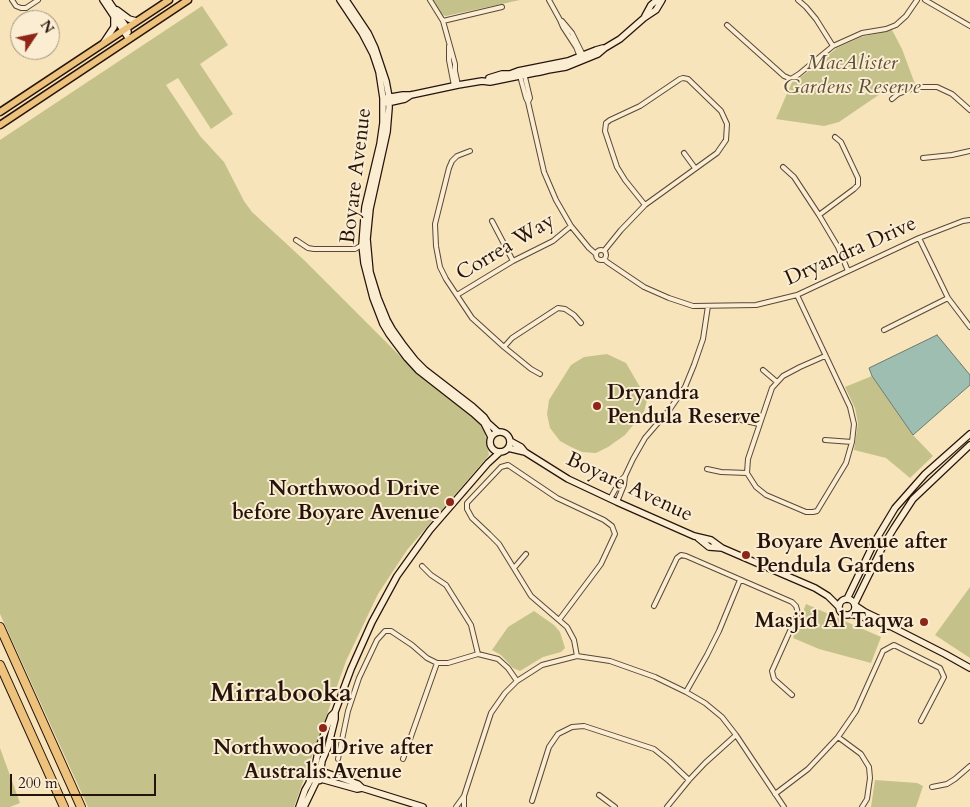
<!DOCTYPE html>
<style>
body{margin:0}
#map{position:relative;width:970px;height:807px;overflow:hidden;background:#f7e4ba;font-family:Cardo,serif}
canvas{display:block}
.north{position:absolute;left:10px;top:10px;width:50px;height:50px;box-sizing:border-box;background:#faedd2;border:1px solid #a59683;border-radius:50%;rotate:56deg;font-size:14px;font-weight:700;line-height:20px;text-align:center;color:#26130c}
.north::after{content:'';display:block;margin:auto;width:18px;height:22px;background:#8f2418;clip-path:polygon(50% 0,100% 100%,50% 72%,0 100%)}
.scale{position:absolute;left:10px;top:774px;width:146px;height:22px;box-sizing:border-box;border:2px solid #26130c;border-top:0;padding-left:6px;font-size:15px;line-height:18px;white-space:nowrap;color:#26130c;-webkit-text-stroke:4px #faedd2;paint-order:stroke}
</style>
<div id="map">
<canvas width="970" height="807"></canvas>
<div class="north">N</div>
<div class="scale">200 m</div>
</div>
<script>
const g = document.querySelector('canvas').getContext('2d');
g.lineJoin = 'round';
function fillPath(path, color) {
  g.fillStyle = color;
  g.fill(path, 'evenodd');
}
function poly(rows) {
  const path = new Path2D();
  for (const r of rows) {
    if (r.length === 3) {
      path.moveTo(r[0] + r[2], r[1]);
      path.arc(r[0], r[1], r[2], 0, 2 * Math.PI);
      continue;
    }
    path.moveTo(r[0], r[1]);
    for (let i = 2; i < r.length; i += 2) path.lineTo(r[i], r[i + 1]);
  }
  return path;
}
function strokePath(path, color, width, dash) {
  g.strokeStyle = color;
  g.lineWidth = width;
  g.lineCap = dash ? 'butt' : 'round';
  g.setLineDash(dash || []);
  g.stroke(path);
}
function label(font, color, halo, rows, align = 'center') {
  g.font = font + ' Cardo,serif';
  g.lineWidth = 4;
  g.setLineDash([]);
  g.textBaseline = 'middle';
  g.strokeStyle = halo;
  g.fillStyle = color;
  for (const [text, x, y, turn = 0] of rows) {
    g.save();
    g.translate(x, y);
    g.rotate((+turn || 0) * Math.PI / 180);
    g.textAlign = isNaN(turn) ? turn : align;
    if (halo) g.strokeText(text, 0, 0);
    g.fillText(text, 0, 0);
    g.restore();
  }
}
const green = poly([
 [433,0,520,0,446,16,442,15],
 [202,6,228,45,200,64,233,114,211,129,178,78,166,85,200,136,224,162,244,201,252,212,304,260,400,356,470,414,484,428,489,455,407,550,378,594,346,661,294,807,88,807,0,614,0,140],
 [892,30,902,49,915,84,883,92,839,122,824,126,776,119,792,82,801,77,837,48,861,37],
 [607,354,626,363,640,387,647,387,647,400,644,412,625,435,608,447,596,453,582,452,569,446,560,441,550,428,547,414,549,400,571,365,584,357],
 [872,376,913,435,933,456,910,478,886,458,854,450,858,423,855,408,845,387],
 [970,587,970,658,935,635],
 [806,604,881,637,871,663,819,649,793,638],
 [534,611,554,625,560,632,565,648,561,652,543,657,520,671,513,668,501,655,492,650,508,627],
 [0,748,20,803,10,807,0,807],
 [875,780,917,783,923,786,916,807,871,807]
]);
const water = poly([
 [937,335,970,375,970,385,913,435,872,376,869,368,937,335]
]);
const street = poly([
 [12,0,16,6,21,8,26,8,38,0],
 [430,0,443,21,455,64,455,71,458,85],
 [549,0,560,20,563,27,576,47,580,57],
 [798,0,806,7,816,19,833,46],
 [925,0,970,26],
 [443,21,502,7],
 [562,21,572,33,583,55],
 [727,25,784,76,791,79,799,74,833,46,862,33,886,29,896,25,906,16,917,0],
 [449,46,449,60,454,86],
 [524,73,530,98,528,102,544,172,556,200,571,226,589,248,596,254],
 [520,76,526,98,528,102],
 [892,99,898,94,911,89,920,87,937,87,952,94,970,110],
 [470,151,457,156,452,161,449,168,435,224,436,246,440,267,446,279,472,318,504,347,531,369,540,374],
 [684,153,695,168],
 [923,158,952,155,970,151],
 [783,167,794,177,819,215,838,247,848,271],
 [819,215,854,189,858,185,858,178,841,142,835,137],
 [492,221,513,261],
 [919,238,948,298,970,327],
 [296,240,308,248,314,249,355,249,362,245],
 [601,255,5],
 [604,251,621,230,645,205,717,153,726,140,727,124,721,111,688,79,683,78,680,79,640,106,610,120,606,123,605,131,617,167,625,180,645,205],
 [604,259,607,262,644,287,669,298,693,306,756,305,797,295,919,238,963,221,970,220],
 [457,295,513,261,553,241,571,226],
 [797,295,850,407,854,424,852,442,846,463,817,511,813,512,806,512,766,495,756,487,747,473,748,459,772,388,783,376,800,367,825,356],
 [884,330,948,298],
 [504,347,512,338,558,308,565,309,574,315,581,323],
 [763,370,777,382],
 [741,420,759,424],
 [825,440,852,442],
 [707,469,721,472,747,473],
 [610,499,620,481,625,476],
 [617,502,624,485,625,476,633,459,645,438,670,409,685,387,694,365,703,339,708,306],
 [422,566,431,575,446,585,471,625,478,654],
 [514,568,526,554],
 [654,606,677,558,681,555,686,556,792,602,796,606,798,613,772,671,774,679,792,695],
 [559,620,601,564,615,534,612,526,604,520,557,498,508,465,501,467,467,503,467,509,472,518,489,534,499,544,531,596,567,627,574,640,577,656],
 [686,692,707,655,719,631,740,580],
 [838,737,861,754,869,767,870,778,867,799,862,807],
 [338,759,348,711,359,678,377,640,385,631,391,631,412,645,427,658,437,663,448,663,478,654,498,659,508,668,517,681],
 [403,759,437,663],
 [932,787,947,784,955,779,970,766],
 [775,794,808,769,838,737,856,711,883,651,894,645,940,668,944,677,921,721],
 [599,795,615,807],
 [532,801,549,747,558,734,572,727,584,726,654,749,669,761,689,780],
 [456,807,464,796],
 [464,807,464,796,491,713,505,693,517,681,542,665,577,656,610,661,655,677,686,692,705,703,722,717,736,735,784,807],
 [667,807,689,780,705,763,736,735]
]);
const secondary = poly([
 [103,0,129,39],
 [108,0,127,28,128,32],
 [340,0,362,33,373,54,379,72,383,98,383,123,380,144,365,207,364,218,362,245,364,263,373,298,383,324,389,334,407,358,418,370,473,413,484,423,491,437],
 [346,0,368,33,375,48,386,81,389,97,389,108,387,132,370,209,367,239,370,272,378,298,387,320,392,329,404,346,415,360,425,370,473,407,484,417,488,423,498,432],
 [117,10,129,19,136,21],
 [645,16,651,5,657,0],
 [104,42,114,27,114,17],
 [489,78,502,74,510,74,518,71,568,61,596,50,603,48],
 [385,98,403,95,411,95,458,85,482,81,490,82,534,73,540,72,548,70,566,67,598,54,605,48,620,39,644,18,656,10,662,0],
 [387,103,405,99,411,95],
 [500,442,10],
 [510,441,521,447,525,452,568,479,617,502,694,536,711,540,722,548],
 [508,448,525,452],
 [698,538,709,547,722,548,815,588,828,596,839,607],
 [847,607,8],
 [847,599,874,543,895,508,925,474,970,434],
 [855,603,883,546,894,528,913,499,970,445],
 [856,606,865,612,888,623,890,626,945,654,970,668],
 [851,614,867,618,888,626],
 [315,767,319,747,331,716,335,712,351,669,372,622,397,576,430,530,488,463,500,452],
 [317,774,7],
 [321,768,322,761,328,747,335,719,335,712],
 [324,772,358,784,362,788],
 [321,779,357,789,362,788,423,807],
 [299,807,305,790,309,783,311,776],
 [304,807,317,780]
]);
const primary = poly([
 [0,112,169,0],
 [0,125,188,0]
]);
const highway = poly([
 [0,627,81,807],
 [0,665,64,807]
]);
const markers = [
 [597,406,5,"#8f2418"],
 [450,502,5,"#8f2418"],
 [746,555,5,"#8f2418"],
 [924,622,5,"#8f2418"],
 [323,728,5,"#8f2418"]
];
const parkNames = [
 ["MacAlister",852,64],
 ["Gardens Reserve",852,88]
];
const streetNames = [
 ["Boyare Avenue",357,176,-83],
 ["Correa Way",506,248,-31],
 ["Dryandra Drive",851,252,-24],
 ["Boyare Avenue",629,488,25]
];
const poiNames = [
 ["Dryandra",607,394],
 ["Pendula Reserve",607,418],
 ["Northwood Drive",440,490,"right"],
 ["before Boyare Avenue",440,514,"right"],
 ["Boyare Avenue after",756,543],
 ["Pendula Gardens",756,567],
 ["Masjid Al Taqwa",914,622,"right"],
 ["Northwood Drive after",323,749,"center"],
 ["Australis Avenue",323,773,"center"]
];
const districtNames = [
 ["Mirrabooka",281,695]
];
fillPath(green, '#c4c28a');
fillPath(water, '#9dbeb1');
strokePath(water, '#6d7a6f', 1);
strokePath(street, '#5a4738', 6);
strokePath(secondary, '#26130c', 8);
strokePath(primary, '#26130c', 9);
strokePath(highway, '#26130c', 10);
strokePath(street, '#faedd2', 4);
strokePath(secondary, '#faedd2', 5.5);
strokePath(primary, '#ecc27d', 6);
strokePath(highway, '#ecc27d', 8);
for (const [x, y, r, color] of markers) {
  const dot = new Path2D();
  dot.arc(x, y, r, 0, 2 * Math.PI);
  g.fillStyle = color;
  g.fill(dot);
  strokePath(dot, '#faedd2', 2);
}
label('italic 21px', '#5d5038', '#faedd2', parkNames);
label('21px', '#26130c', '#faedd2', streetNames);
label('bold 21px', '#26130c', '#faedd2', poiNames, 'left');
label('bold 26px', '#26130c', '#faedd2', districtNames);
</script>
